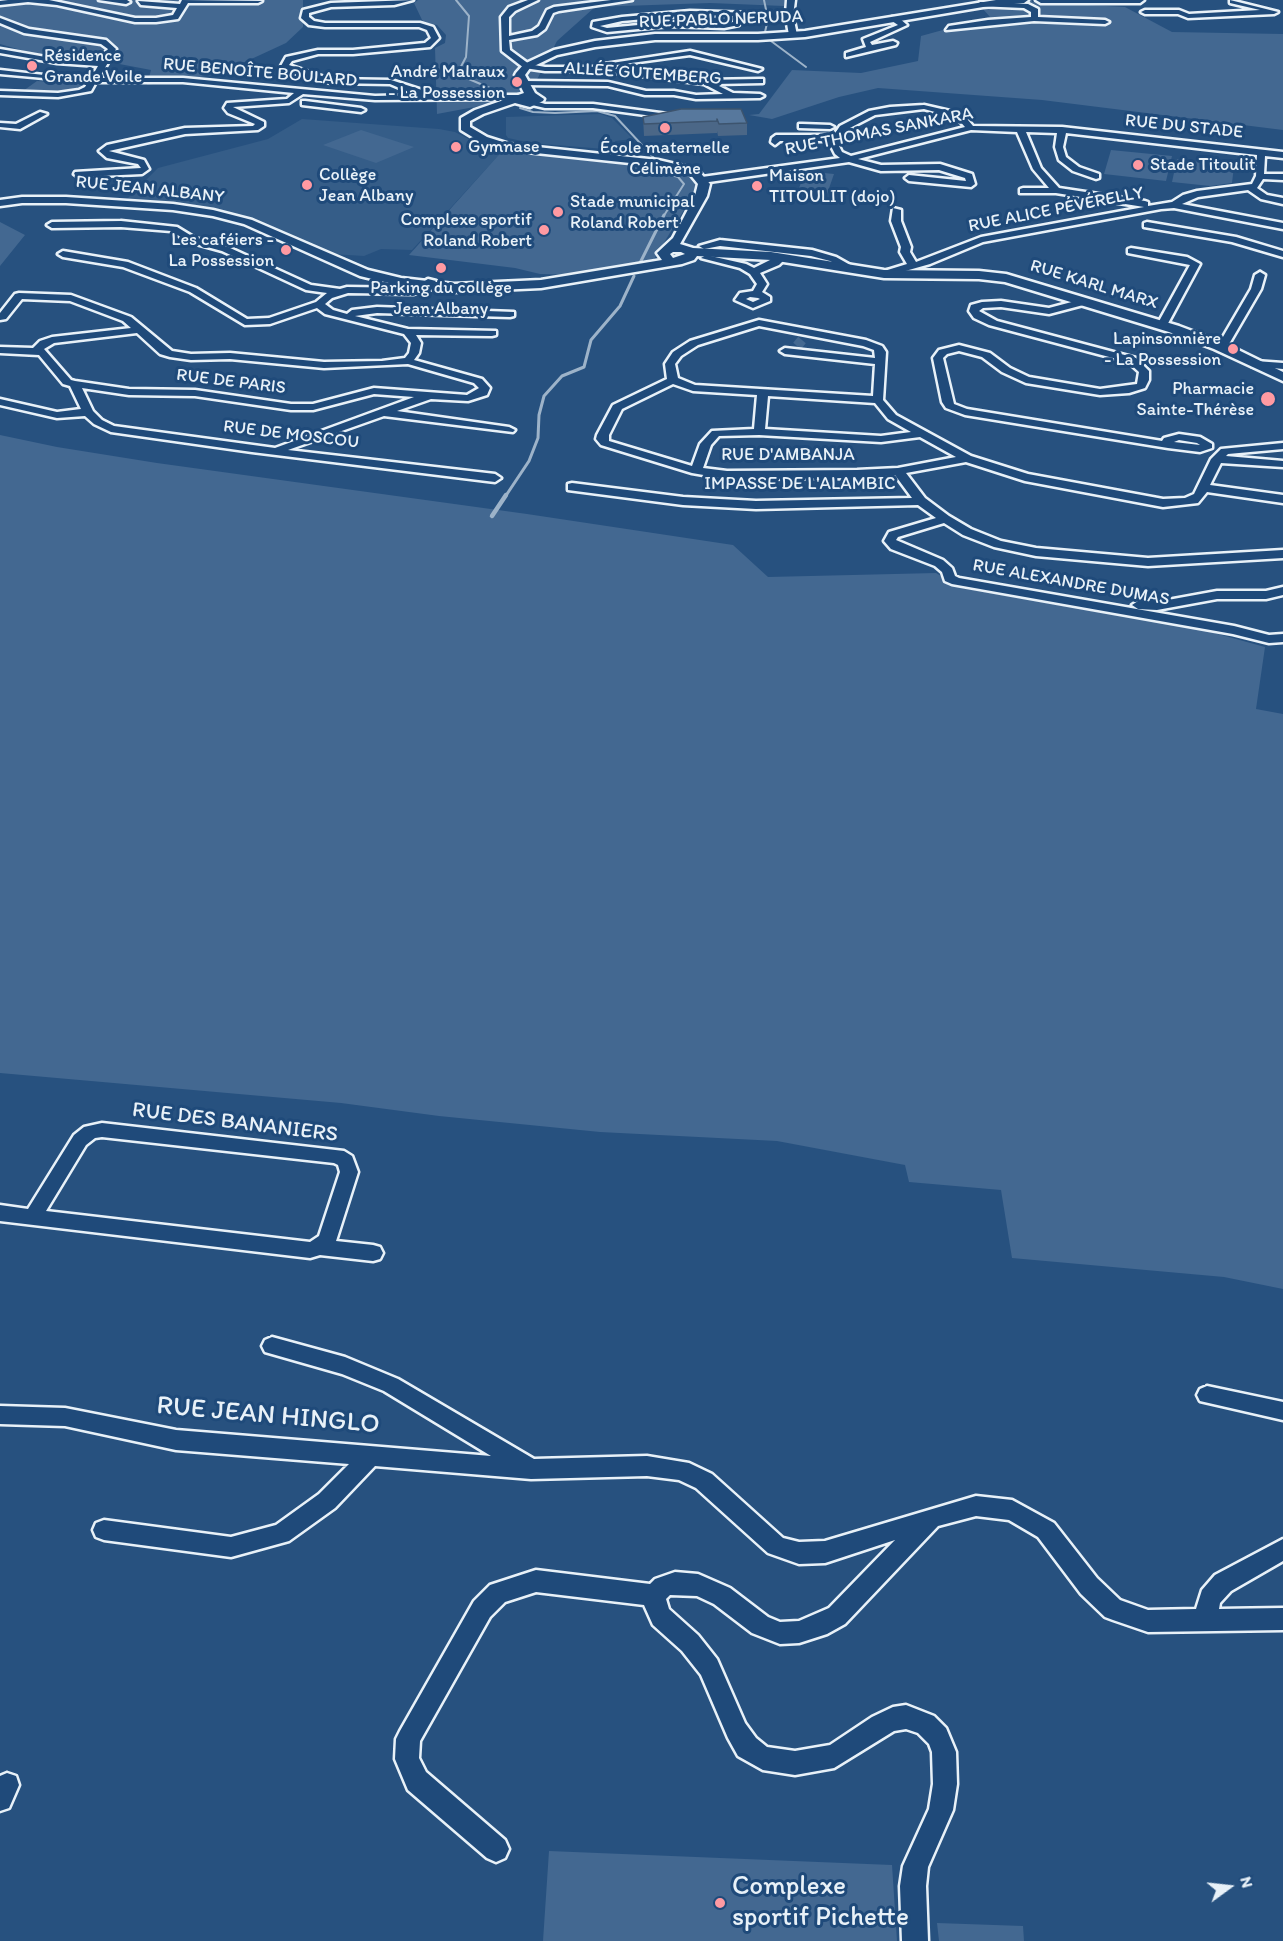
<!DOCTYPE html>
<meta charset="utf-8">
<style>
body{margin:0}
#map{position:relative;width:1283px;height:1941px;overflow:hidden;background:#27517f;font-family:Itim,sans-serif}
canvas{display:block}
.north{position:absolute;left:1199px;top:1857px;width:60px;height:60px;-webkit-text-stroke:4px #1f4a7a;paint-order:stroke;rotate:75deg;font-size:16px;font-weight:700;line-height:24px;text-align:center;color:#e8f1f8}
.north::after{content:'';display:block;margin:auto;width:21px;height:27px;background:#e8f1f8;clip-path:polygon(50% 0,100% 100%,50% 72%,0 100%)}
</style>
<div id="map">
<canvas width="1283" height="1941"></canvas>
<div class="north">N</div>
</div>
<script>
const g = document.querySelector('canvas').getContext('2d');
g.lineJoin = 'round';
function fillPath(path, color) {
  g.fillStyle = color;
  g.fill(path, 'evenodd');
}
function poly(rows) {
  const path = new Path2D();
  for (const r of rows) {
    path.moveTo(r[0], r[1]);
    for (let i = 2; i < r.length; i += 2) path.lineTo(r[i], r[i + 1]);
  }
  return path;
}
function strokePath(path, color, width, dash) {
  g.strokeStyle = color;
  g.lineWidth = width;
  g.lineCap = dash ? 'butt' : 'round';
  g.setLineDash(dash || []);
  g.stroke(path);
}
function label(font, color, halo, rows, align = 'center') {
  g.font = font + ' Itim,sans-serif';
  g.lineWidth = 6;
  g.setLineDash([]);
  g.textBaseline = 'middle';
  g.strokeStyle = halo;
  g.fillStyle = color;
  for (const [text, x, y, turn = 0] of rows) {
    g.save();
    g.translate(x, y);
    g.rotate((+turn || 0) * Math.PI / 180);
    g.textAlign = isNaN(turn) ? turn : align;
    if (halo) g.strokeText(text, 0, 0);
    g.fillText(text, 0, 0);
    g.restore();
  }
}
const built = poly([
 [600,114,612,118,633,139,615,141,617,150,531,143,508,138,506,135,506,117],
 [302,119,439,129,455,132,499,155,412,250,381,249,364,256,332,254,229,212,207,207,124,202,158,168,268,139]
]);
const green = poly([
 [0,0,303,0,303,27,286,43,219,74,147,85,151,70,93,59,41,56,0,44],
 [418,0,785,0,784,6,710,3,595,7,557,41,528,97,437,114,435,48,445,43,446,35,437,25,423,22,414,3],
 [975,0,1032,0,1032,2,1125,7,1172,32,1283,34,1283,130,1042,100,878,88,839,97,772,119,749,115,759,114,792,70,861,73,918,61,921,36,990,17],
 [37,81,79,84,82,85,77,90,57,93,23,91],
 [361,130,414,147,376,163,323,145],
 [505,148,669,167,692,176,698,181,698,187,654,259,645,262,579,275,540,274,515,268,409,255],
 [1111,150,1172,156,1166,181,1104,174],
 [1177,159,1234,166,1232,183,1210,186,1172,182],
 [805,171,834,174,826,197,797,194],
 [0,222,25,235,0,266],
 [0,435,57,447,157,463,527,514,733,545,768,577,936,573,962,588,1207,631,1265,647,1256,709,1283,714,1283,1289,1224,1277,1012,1258,1001,1190,909,1182,905,1165,777,1141,600,1132,439,1116,341,1103,0,1073],
 [549,1851,892,1865,897,1941,543,1941],
 [937,1923,1023,1926,1024,1941,939,1941]
]);
const streamFar2 = poly([
 [456,0,469,16,466,57,457,74,497,91],
 [764,0,768,19,765,32,771,41,806,67],
 [520,108,533,112,555,113,597,111,615,116,654,158],
 [655,167,661,172,678,177,684,184,663,217]
]);
const streamFar1 = poly([
 [639,265,664,215],
 [505,497,529,461,538,438,539,415,544,396,562,376,584,367,591,340,620,306,634,276]
]);
const stream = poly([
 [492,516,506,495]
]);
const minorTunnel = poly([
 [797,346,802,340]
]);
const minor = poly([
 [99,0,127,0,130,2,126,4,99,0],
 [182,0,262,1,258,3,188,3,178,19,156,22,135,22,57,5,28,2,0,5,0,1,8,0,49,0,135,18,156,18,173,15,177,8,141,5,138,1,180,4,182,0],
 [413,0,394,5,331,7,309,13,309,17,314,21,325,23,420,23,433,27,439,38,430,47,353,54,318,54,292,61,289,65,331,79,391,80,422,90,424,95,518,95,522,97,521,99,375,100,303,94,289,103,233,107,264,122,264,126,258,130,185,134,109,151,144,160,149,169,142,174,78,177,74,174,75,172,141,168,138,164,107,158,99,151,107,145,185,128,253,126,255,124,228,113,224,108,227,103,287,99,294,93,183,82,96,82,91,91,58,97,0,95,0,91,58,93,79,90,85,87,88,82,0,74,0,70,70,78,91,78,98,66,57,63,0,53,0,49,57,59,99,61,108,49,101,44,24,33,0,23,0,18,29,29,106,40,116,49,99,78,183,78,375,96,416,95,390,84,331,83,287,72,281,66,286,57,318,50,353,50,425,43,431,38,427,30,419,27,325,27,309,25,301,18,303,10,331,3,413,0],
 [528,0,538,0,515,11,509,17,509,36,532,31,539,26,547,10,554,7,611,0,632,0,559,11,553,13,545,29,537,35,509,40,510,50,529,64,545,67,601,67,705,80,760,79,763,79,763,83,715,84,733,93,760,94,764,96,760,98,696,99,674,95,645,95,608,86,521,85,521,81,524,81,608,82,646,91,674,91,696,95,723,94,704,84,601,71,545,71,524,68,502,51,501,17,509,7,528,0],
 [787,0,795,0,793,16,797,35,793,37,789,35,786,18,742,16,739,25,724,28,670,26,607,32,592,27,593,22,622,17,690,11,786,14,787,0],
 [690,15,735,16,733,22,724,24,670,22,607,28,600,26,622,21,690,15],
 [1230,0,1278,12,1274,14,1188,18,1178,14,1145,14,1141,12,1145,10,1179,10,1189,14,1260,10,1230,3,1230,0],
 [980,2,1028,4,1038,9,1038,17,1105,20,1109,22,1105,24,1034,21,946,30,949,26,988,20,1031,17,1031,12,1024,8,977,6,980,2],
 [892,17,898,17,907,25,870,42,872,45,893,41,897,43,896,45,846,57,846,53,866,47,863,39,898,25,892,21,892,17],
 [690,51,762,69,758,71,690,55,609,66,605,64,690,51],
 [305,101,361,108,365,110,361,112,302,105,302,101,305,101],
 [535,101,545,104,593,104,675,115,679,117,675,119,593,108,545,108,532,105,532,101,535,101],
 [924,105,963,114,973,126,1062,127,1283,152,1283,158,1265,156,1264,174,1283,174,1283,180,1263,179,1257,188,1267,195,1283,198,1283,204,1261,199,1248,190,1198,197,1182,204,1283,223,1283,229,1174,208,1161,209,983,242,930,264,884,277,881,276,881,272,907,264,900,252,901,247,891,221,893,208,901,210,901,221,911,247,910,252,916,262,981,237,1144,207,1056,193,1020,193,1020,189,1023,188,1049,188,1033,169,1017,132,971,130,858,159,881,165,940,164,972,174,975,184,971,187,909,181,905,178,909,175,966,181,965,178,939,170,881,171,849,162,702,183,698,180,702,177,840,158,835,154,831,146,831,141,780,141,775,145,771,142,772,138,776,135,834,135,840,126,869,111,890,107,924,105],
 [924,109,957,118,965,127,851,156,842,152,839,146,840,138,846,130,875,115,924,109],
 [1026,132,1057,133,1055,147,1059,160,1073,171,1096,179,1099,178,1099,174,1079,167,1066,157,1063,147,1066,133,1257,155,1256,176,1252,184,1197,191,1183,195,1172,202,1148,206,1148,202,1145,201,1059,188,1041,168,1026,132],
 [40,112,47,114,20,129,0,127,0,123,16,124,40,112],
 [802,124,830,125,834,127,830,129,799,128,799,124,802,124],
 [121,221,177,227,195,238,228,247,311,285,340,289,347,287,413,288,428,279,436,281,426,290,414,294,348,293,332,298,325,304,333,310,347,314,352,310,377,307,514,312,514,316,510,317,377,313,355,316,408,329,496,331,496,335,492,336,416,335,421,343,419,353,414,360,482,379,490,388,487,395,468,401,431,399,397,411,509,427,515,430,513,432,384,416,288,450,495,474,501,478,495,482,252,452,111,432,94,424,85,416,57,418,0,405,0,399,57,412,81,409,70,386,63,384,39,355,0,353,0,347,33,348,40,341,52,337,131,328,123,321,70,301,22,299,6,319,0,320,0,313,15,294,19,293,71,295,131,317,172,351,191,354,230,353,324,362,382,361,405,358,409,353,411,343,404,334,325,314,317,308,270,324,245,325,190,292,123,267,63,257,58,254,63,251,128,262,196,288,247,319,269,318,316,302,327,293,306,290,222,251,189,242,171,231,121,227,52,228,47,225,52,222,121,221],
 [137,333,160,354,170,357,191,360,230,359,324,368,408,364,474,383,479,388,467,395,374,388,313,404,291,404,195,390,129,389,75,381,71,380,44,349,54,343,137,333],
 [82,388,129,395,195,396,291,410,313,410,374,394,414,397,275,448,114,426,102,420,93,411,82,388],
 [1147,222,1236,237,1283,251,1283,257,1232,242,1144,227,1144,223,1147,222],
 [720,240,812,250,836,257,859,270,851,272,830,261,811,256,720,246,704,249,699,246,720,240],
 [1131,248,1187,257,1200,264,1166,327,1157,325,1190,265,1128,253,1128,249,1131,248],
 [782,254,787,257,779,265,760,273,767,284,762,292,770,297,770,301,753,308,735,300,740,293,753,291,757,284,750,274,740,268,701,258,706,255,746,264,754,268,782,254],
 [750,297,758,298,760,299,753,302,746,299,750,297],
 [1260,272,1265,275,1261,289,1229,344,1223,348,1215,348,1214,346,1220,342,1251,289,1255,275,1260,272],
 [1083,299,1087,300,1087,304,1049,314,1001,307,983,308,979,311,997,321,1136,358,1149,371,1149,380,1145,388,1129,393,1100,395,1026,383,1002,372,982,357,959,351,947,354,943,358,954,404,967,409,1162,441,1164,438,1179,434,1200,437,1212,444,1212,448,1200,452,1168,448,965,415,946,408,942,402,933,358,939,350,959,345,990,353,1010,368,1029,377,1100,389,1137,384,1139,372,1128,362,989,325,974,318,969,311,971,305,982,302,1001,301,1049,308,1083,299],
 [1179,440,1197,443,1200,445,1174,442,1179,440],
 [759,320,866,340,882,346,886,352,883,400,896,415,971,456,1028,474,1163,499,1185,498,1194,494,1211,459,1221,449,1283,443,1283,449,1228,454,1226,456,1283,461,1283,467,1221,463,1210,485,1283,495,1283,503,1207,492,1198,503,1163,507,1025,481,966,462,906,473,925,498,949,516,971,529,1001,541,1036,548,1148,558,1283,550,1283,558,1148,566,1036,556,994,547,963,535,944,523,898,537,896,540,943,560,952,568,955,576,959,578,1234,626,1269,635,1283,634,1283,642,1269,643,1233,634,952,584,945,581,942,572,935,566,891,549,884,541,889,532,936,518,918,505,756,509,683,505,568,490,568,484,572,483,683,497,756,501,912,498,895,475,857,478,727,479,692,473,601,445,596,439,597,435,613,405,667,379,665,364,673,352,690,341,759,320],
 [759,326,863,346,874,350,875,358,785,348,780,351,785,354,875,364,873,396,695,385,678,378,675,364,681,356,698,345,759,326],
 [673,384,693,391,757,395,754,429,712,431,700,444,692,466,609,441,609,435,622,409,673,384],
 [768,396,875,403,888,419,911,432,881,436,765,429,768,396],
 [759,435,881,442,920,437,956,457,898,468,857,470,727,471,703,468,711,445,719,436,759,435],
 [1255,361,1283,363,1283,369,1251,366,1251,362,1255,361],
 [1283,587,1283,595,1266,599,1217,599,1157,610,1138,609,1132,605,1138,601,1157,602,1217,591,1266,591,1283,587],
 [102,1123,344,1151,352,1156,358,1172,336,1241,373,1245,380,1247,383,1253,380,1259,373,1261,320,1255,310,1258,0,1221,0,1205,28,1209,74,1135,84,1127,102,1123],
 [102,1137,334,1163,338,1165,340,1172,319,1236,310,1242,46,1211,86,1145,95,1138,102,1137],
 [272,1337,345,1357,398,1379,534,1459,647,1456,689,1463,712,1474,783,1538,799,1542,825,1541,976,1496,1012,1500,1054,1523,1097,1578,1120,1600,1148,1610,1196,1609,1202,1590,1215,1575,1283,1539,1283,1561,1231,1591,1220,1603,1219,1609,1283,1608,1283,1630,1148,1632,1113,1620,1105,1617,1081,1594,1038,1537,1009,1520,976,1516,938,1526,845,1624,827,1634,799,1643,780,1644,752,1633,714,1604,697,1596,670,1595,666,1599,669,1609,698,1635,717,1659,745,1723,756,1738,767,1747,795,1751,830,1745,872,1717,893,1707,906,1705,934,1716,946,1728,956,1752,957,1784,953,1810,928,1867,926,1886,928,1941,902,1941,900,1886,903,1866,929,1809,933,1784,932,1752,929,1744,918,1733,906,1729,894,1731,834,1768,795,1775,763,1770,738,1756,728,1738,701,1675,682,1651,653,1625,644,1605,536,1592,505,1602,490,1617,420,1741,419,1758,426,1772,505,1840,509,1849,505,1858,496,1862,487,1858,408,1790,395,1759,396,1739,400,1731,474,1601,490,1585,536,1570,650,1584,655,1579,675,1572,698,1574,730,1588,768,1617,780,1622,799,1621,829,1608,895,1540,825,1563,799,1564,768,1553,696,1488,679,1480,647,1476,531,1479,375,1466,335,1508,289,1541,231,1557,104,1540,96,1537,93,1530,96,1523,104,1520,231,1537,276,1525,319,1494,349,1464,176,1450,65,1426,0,1424,0,1406,65,1408,176,1430,491,1456,384,1391,342,1374,265,1352,262,1346,265,1340,272,1337],
 [1207,1386,1283,1402,1283,1420,1200,1401,1197,1395,1200,1389,1207,1386],
 [7,1773,16,1776,19,1785,9,1808,0,1811,0,1776,7,1773]
]);
const major = poly([
 [996,0,1028,0,1024,3,983,7,805,37,758,40,655,40,595,47,557,55,530,68,525,75,535,93,544,99,543,101,530,107,515,103,483,114,470,121,470,127,487,137,509,144,658,160,697,169,710,184,707,196,680,244,693,248,771,252,884,270,979,271,1006,274,1179,326,1224,343,1283,372,1283,381,1214,349,1169,332,1005,282,979,279,884,278,771,260,697,256,694,260,682,264,541,288,454,292,401,286,360,276,244,224,213,216,173,210,66,203,22,203,0,206,0,200,22,197,66,197,173,204,213,210,252,220,368,270,401,278,454,284,541,280,662,260,657,253,673,238,695,196,698,184,689,173,658,166,508,150,479,141,461,130,461,118,475,110,524,93,515,75,516,73,524,64,554,50,595,41,655,34,758,34,805,31,996,0],
 [673,252,681,252,685,254,673,258,670,254,673,252],
 [1036,0,1144,0,1140,3,1041,3,1036,0]
]);
const wall = poly([
 [643,117,747,123,747,135,718,136,717,131,717,133,644,136]
]);
const building = poly([
 [681,109,741,109,747,123,719,124,717,119,717,121,644,124,643,117,681,109]
]);
const markers = [
 [32,66,6,"#ff9aa2"],
 [517,82,6,"#ff9aa2"],
 [665,128,6,"#ff9aa2"],
 [456,147,6,"#ff9aa2"],
 [1138,165,6,"#ff9aa2"],
 [307,185,6,"#ff9aa2"],
 [757,186,6,"#ff9aa2"],
 [558,212,6,"#ff9aa2"],
 [544,230,6,"#ff9aa2"],
 [286,250,6,"#ff9aa2"],
 [441,268,6,"#ff9aa2"],
 [1233,349,6,"#ff9aa2"],
 [1268,399,8,"#ff9aa2"],
 [720,1903,6,"#ff9aa2"]
];
const farStreetnames = [
 ["RUE PABLO NERUDA",721,20,-2],
 ["RUE BENOÎTE BOULARD",260,73,5],
 ["ALLÉE GUTEMBERG",643,74,4],
 ["RUE DU STADE",1184,127,6],
 ["RUE THOMAS SANKARA",879,132,-11],
 ["RUE JEAN ALBANY",150,190,6],
 ["RUE ALICE PÉVÉRELLY",1056,210,-11],
 ["RUE KARL MARX",1094,285,17],
 ["RUE DE PARIS",231,382,7],
 ["RUE DE MOSCOU",291,435,7],
 ["RUE D'AMBANJA",788,455],
 ["IMPASSE DE L'ALAMBIC",800,484],
 ["RUE ALEXANDRE DUMAS",1071,583,10]
];
const farPoinames = [
 ["Résidence",44,56],
 ["Grande Voile",44,77],
 ["André Malraux",505,72,"right"],
 ["- La Possession",505,93,"right"],
 ["Gymnase",468,147],
 ["École maternelle",665,148,"center"],
 ["Célimène",665,169,"center"],
 ["Stade Titoulit",1150,165],
 ["Collège",319,175],
 ["Jean Albany",319,196],
 ["Maison",769,176],
 ["TITOULIT (dojo)",769,197],
 ["Stade municipal",570,202],
 ["Roland Robert",570,223],
 ["Complexe sportif",532,220,"right"],
 ["Roland Robert",532,241,"right"],
 ["Les caféiers -",274,240,"right"],
 ["La Possession",274,261,"right"],
 ["Parking du collège",441,288,"center"],
 ["Jean Albany",441,309,"center"],
 ["Lapinsonnière",1221,339,"right"],
 ["- La Possession",1221,360,"right"],
 ["Pharmacie",1254,389,"right"],
 ["Sainte-Thérèse",1254,410,"right"]
];
const streetNames = [
 ["RUE DES BANANIERS",235,1123,7]
];
const nearStreetnames = [
 ["RUE JEAN HINGLO",268,1416,5]
];
const nearPoinames = [
 ["Complexe",732,1887],
 ["sportif Pichette",732,1918]
];
fillPath(built, '#355d88');
fillPath(green, '#436891');
strokePath(streamFar2, '#9db3c9', 2);
strokePath(streamFar1, '#9db3c9', 3);
strokePath(stream, '#9db3c9', 4.5);
strokePath(minorTunnel, '#446991', 10, [10, 5]);
strokePath(minor, '#e8f1f8', 5);
strokePath(major, '#e8f1f8', 5);
fillPath(minor, '#1f4a7a');
fillPath(major, '#1f4a7a');
fillPath(wall, '#4b6787');
fillPath(building, '#57789d');
strokePath(building, '#3d546e', 1.5);
for (const [x, y, r, color] of markers) {
  const dot = new Path2D();
  dot.arc(x, y, r, 0, 2 * Math.PI);
  g.fillStyle = color;
  g.fill(dot);
  strokePath(dot, '#1f4a7a', 2);
}
label('18px', '#e8f1f8', '#1f4a7a', farStreetnames);
label('18px', '#e8f1f8', '#1f4a7a', farPoinames, 'left');
label('22px', '#e8f1f8', '#1f4a7a', streetNames);
label('27px', '#e8f1f8', '#1f4a7a', nearStreetnames);
label('27px', '#e8f1f8', '#1f4a7a', nearPoinames, 'left');
</script>
